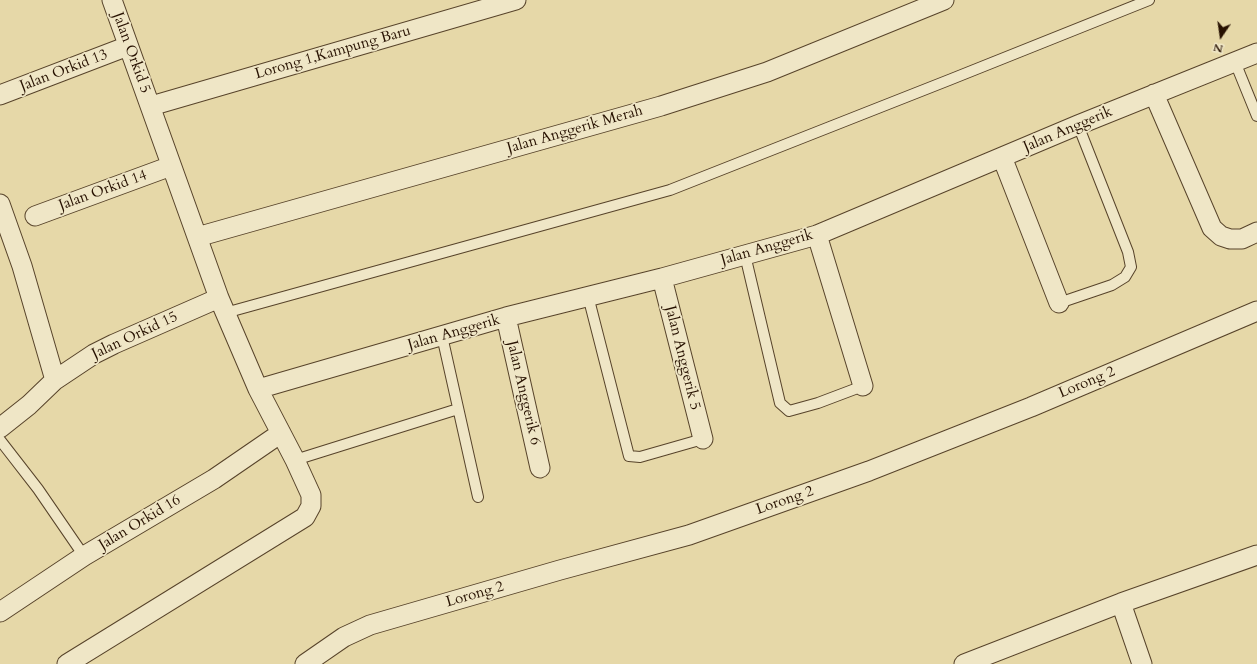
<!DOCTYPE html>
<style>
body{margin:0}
#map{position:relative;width:1257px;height:664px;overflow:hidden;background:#e6d8a8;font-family:Cardo,serif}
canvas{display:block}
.north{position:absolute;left:1201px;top:16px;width:40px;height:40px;-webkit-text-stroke:3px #efe6c6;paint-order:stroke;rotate:193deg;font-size:11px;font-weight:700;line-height:16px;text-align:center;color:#271100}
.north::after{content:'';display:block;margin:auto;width:14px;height:18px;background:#271100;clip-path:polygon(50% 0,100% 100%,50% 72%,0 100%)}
</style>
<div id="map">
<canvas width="1257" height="664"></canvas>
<div class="north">N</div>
</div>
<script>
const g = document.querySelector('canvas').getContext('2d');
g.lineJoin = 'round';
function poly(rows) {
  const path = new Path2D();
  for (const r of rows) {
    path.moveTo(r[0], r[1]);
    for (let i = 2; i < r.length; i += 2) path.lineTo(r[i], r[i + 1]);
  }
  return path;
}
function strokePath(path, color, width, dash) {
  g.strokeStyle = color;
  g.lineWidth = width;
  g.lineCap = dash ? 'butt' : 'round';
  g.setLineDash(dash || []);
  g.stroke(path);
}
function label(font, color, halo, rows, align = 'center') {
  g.font = font + ' Cardo,serif';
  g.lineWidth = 3.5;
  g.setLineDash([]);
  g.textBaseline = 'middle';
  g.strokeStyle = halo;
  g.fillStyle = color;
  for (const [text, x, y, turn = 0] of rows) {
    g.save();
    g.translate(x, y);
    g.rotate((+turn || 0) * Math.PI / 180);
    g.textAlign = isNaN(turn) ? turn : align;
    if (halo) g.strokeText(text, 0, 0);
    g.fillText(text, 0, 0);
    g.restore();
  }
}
const service = poly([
 [1235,62,1257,116],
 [745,255,780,403,789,411,818,403,863,386],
 [588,296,629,456,640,457,703,439],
 [1059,303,1112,285,1125,277,1131,267,1128,252,1078,125],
 [225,313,670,190,949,80,1149,0],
 [442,336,478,497],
 [0,440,38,489,84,556],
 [295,460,458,409]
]);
const minor = poly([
 [1154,94,1212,228,1221,236,1230,239,1242,239,1257,232],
 [0,95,128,46],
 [151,106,516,0],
 [1002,157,1059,303],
 [0,204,22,266,55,380],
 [35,216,171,166],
 [817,235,863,386],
 [197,237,661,106,767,72,944,0],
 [662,278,703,439],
 [506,317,540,468],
 [258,389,506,317,662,278,817,235,1078,125,1257,53],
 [0,428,29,405,55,380,94,354,114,344,219,298],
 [1121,603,1142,664],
 [0,612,84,556,214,479,281,433],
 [67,664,305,517,311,506,311,495,295,460,258,389,219,298,112,0],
 [305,664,344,637,370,625,560,570,689,535,869,471,1031,407,1257,311],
 [964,664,1121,603,1257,555]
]);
const streetNames = [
 ["Jalan Orkid 5",131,53,70],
 ["Lorong 1,Kampung Baru",333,53,-16],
 ["Jalan Orkid 13",64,71,-21],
 ["Jalan Anggerik Merah",575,130,-16],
 ["Jalan Anggerik",1068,130,-23],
 ["Jalan Orkid 14",103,191,-20],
 ["Jalan Anggerik",767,248,-16],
 ["Jalan Anggerik",454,333,-16],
 ["Jalan Orkid 15",135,336,-25],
 ["Jalan Anggerik 5",682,358,76],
 ["Lorong 2",1087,383,-23],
 ["Jalan Anggerik 6",523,393,77],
 ["Lorong 2",785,501,-19],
 ["Jalan Orkid 16",140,523,-31],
 ["Lorong 2",475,595,-16]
];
strokePath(service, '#57432a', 12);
strokePath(minor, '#57432a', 21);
strokePath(service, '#efe6c6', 10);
strokePath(minor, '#efe6c6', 19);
label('15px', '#271100', '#efe6c6', streetNames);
</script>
